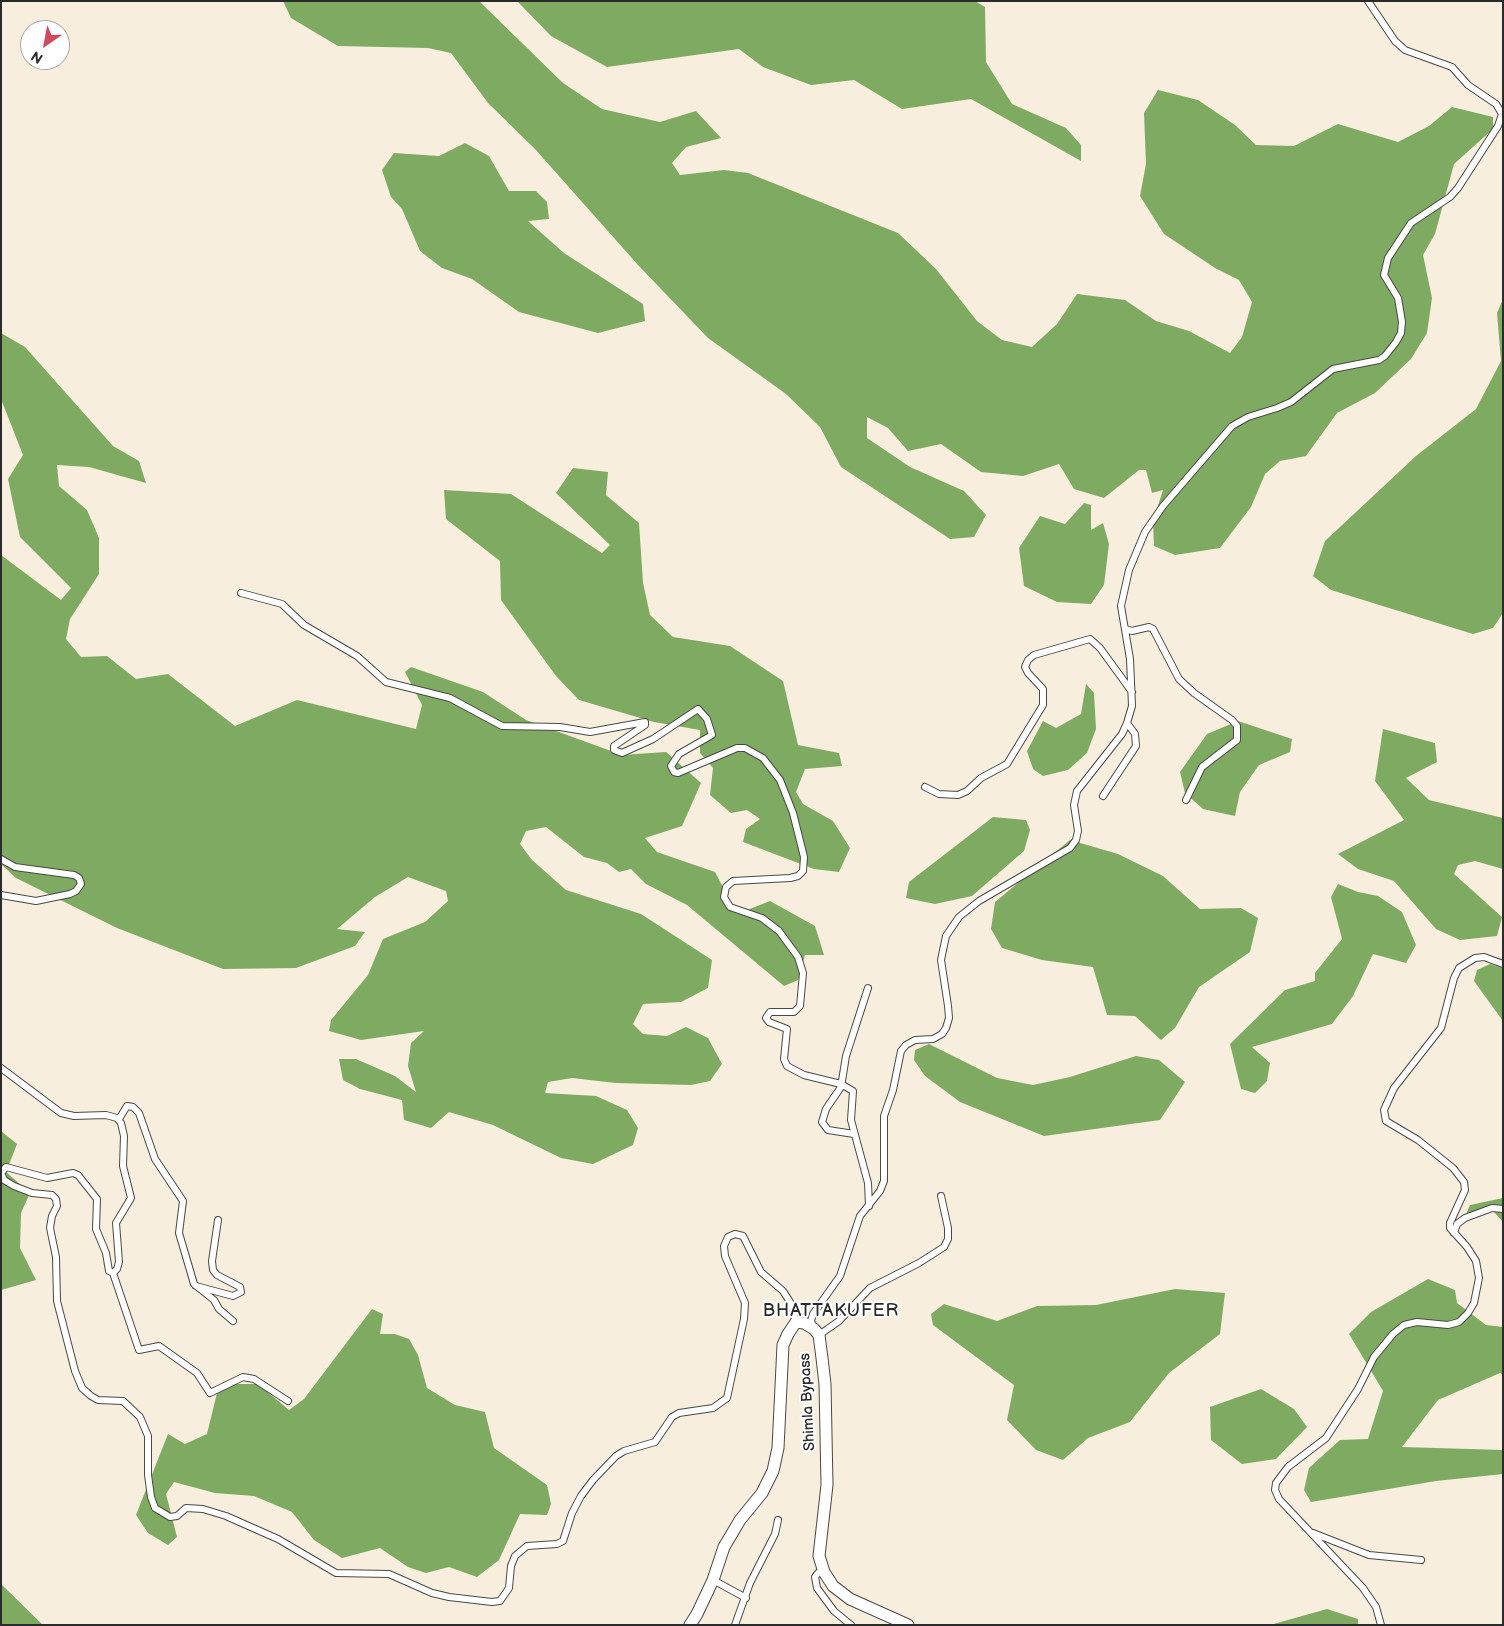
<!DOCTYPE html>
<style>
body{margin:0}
#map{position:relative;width:1504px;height:1626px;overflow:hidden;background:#f8eede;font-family:"Balsamiq Sans",sans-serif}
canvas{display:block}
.frame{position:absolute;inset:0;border:2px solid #2b2b2b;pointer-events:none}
.north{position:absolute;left:20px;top:20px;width:50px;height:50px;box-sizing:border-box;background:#fff;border:1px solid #aaa;border-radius:50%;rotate:213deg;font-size:14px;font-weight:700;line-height:20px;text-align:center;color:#2b2b2b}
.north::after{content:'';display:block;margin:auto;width:18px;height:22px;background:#d1495b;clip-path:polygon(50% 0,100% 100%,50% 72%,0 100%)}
</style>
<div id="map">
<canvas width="1504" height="1626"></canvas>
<div class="frame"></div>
<div class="north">N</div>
</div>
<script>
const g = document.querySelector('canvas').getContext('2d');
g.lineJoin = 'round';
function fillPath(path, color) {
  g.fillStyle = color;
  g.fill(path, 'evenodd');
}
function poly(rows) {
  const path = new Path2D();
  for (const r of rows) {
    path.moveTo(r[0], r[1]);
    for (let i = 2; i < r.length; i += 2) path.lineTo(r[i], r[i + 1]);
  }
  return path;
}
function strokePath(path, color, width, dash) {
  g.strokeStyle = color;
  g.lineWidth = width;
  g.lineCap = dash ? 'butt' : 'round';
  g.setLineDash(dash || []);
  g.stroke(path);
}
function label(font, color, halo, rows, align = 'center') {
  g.font = font + ' "Balsamiq Sans",sans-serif';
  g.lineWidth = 4;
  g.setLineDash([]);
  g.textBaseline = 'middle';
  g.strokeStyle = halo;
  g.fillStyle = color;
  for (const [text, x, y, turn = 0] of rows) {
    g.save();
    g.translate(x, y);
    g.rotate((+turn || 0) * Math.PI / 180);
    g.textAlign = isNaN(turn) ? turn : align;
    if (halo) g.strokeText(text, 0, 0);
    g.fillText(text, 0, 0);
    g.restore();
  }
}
const forest = poly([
 [283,1,479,1,563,83,602,109,660,122,696,111,721,138,686,147,672,163,680,175,724,170,748,173,898,233,936,269,977,321,1002,340,1032,347,1057,324,1077,294,1125,300,1156,321,1189,331,1230,353,1242,337,1252,302,1239,280,1215,268,1164,234,1140,196,1146,164,1144,113,1158,90,1198,100,1235,125,1256,145,1294,146,1338,124,1398,142,1429,126,1452,107,1493,117,1493,129,1454,164,1435,234,1423,255,1432,298,1427,333,1411,359,1375,393,1337,413,1306,456,1280,461,1265,474,1251,507,1220,548,1175,555,1154,546,1153,521,1163,490,1152,493,1146,470,1139,470,1104,498,1074,489,1059,464,1023,476,981,472,941,444,908,451,888,428,867,417,867,438,910,467,964,491,986,515,974,537,950,539,841,467,820,427,786,394,708,338,638,265,535,149,488,103,451,53,428,48,338,46,291,18],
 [517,1,975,1,985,7,986,62,1012,104,1066,128,1081,145,1081,161,971,99,902,109,854,80,811,85,763,67,739,49,607,67,551,36],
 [465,143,489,156,509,191,536,191,547,202,549,219,528,221,564,253,643,304,645,321,598,333,519,312,472,279,442,268,420,251,402,209,391,197,382,170,394,153,439,156],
 [1503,299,1503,613,1493,628,1473,634,1331,590,1313,576,1325,541,1416,456,1476,409,1501,361,1497,313],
 [1,333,25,347,113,446,139,461,146,483,89,467,57,465,59,486,87,510,99,538,99,574,70,619,66,639,81,657,107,656,136,679,168,674,235,726,297,700,416,729,422,705,405,672,411,667,483,692,526,720,622,755,666,752,701,783,682,826,645,838,657,852,715,872,737,914,770,901,815,926,824,955,805,955,798,980,784,986,687,905,646,884,631,869,619,872,607,863,584,857,546,827,526,831,520,844,532,860,566,890,641,914,712,960,708,988,681,1002,643,1004,633,1024,643,1034,667,1036,686,1027,708,1038,722,1064,710,1081,691,1085,616,1083,572,1078,548,1082,545,1093,596,1096,627,1110,638,1128,633,1145,593,1164,561,1158,493,1125,449,1112,431,1128,404,1120,402,1100,360,1089,343,1080,339,1059,356,1059,395,1076,416,1092,408,1066,411,1043,424,1031,361,1040,329,1031,331,1020,368,975,383,939,425,922,448,901,446,891,408,877,375,897,337,929,365,932,355,946,296,968,223,969,117,928,16,878,1,864,1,555,61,600,71,588,20,537,8,479,23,455,1,399],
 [573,468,608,472,606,495,639,523,643,583,650,615,673,637,730,646,783,681,798,745,839,753,842,766,805,769,796,792,803,804,833,821,850,848,839,872,814,869,743,842,746,829,760,819,747,810,731,813,710,795,713,768,700,753,700,730,654,722,579,700,556,676,501,600,500,561,446,519,444,490,511,494,602,553,610,545,556,493],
 [1084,503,1091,505,1091,530,1103,523,1109,544,1104,585,1091,604,1057,602,1024,586,1019,548,1040,516,1065,524],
 [1086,684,1094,693,1096,729,1087,753,1068,770,1043,776,1033,769,1027,751,1043,721,1056,728,1081,714],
 [1238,721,1292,739,1290,752,1259,765,1240,792,1235,816,1203,809,1185,793,1180,772,1207,734],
 [1383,729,1435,743,1437,762,1406,778,1429,800,1503,818,1503,869,1475,861,1458,865,1454,874,1502,917,1497,936,1460,940,1436,929,1394,881,1358,869,1338,854,1404,820,1375,781],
 [993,817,1026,820,1030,830,1024,851,972,896,935,904,906,898,909,882],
 [1070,840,1118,854,1163,876,1200,909,1241,908,1258,918,1250,952,1199,987,1175,1028,1161,1040,1135,1016,1107,1015,1093,967,1042,960,1002,948,991,929,995,902],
 [1338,884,1358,892,1378,896,1402,912,1416,945,1406,963,1373,954,1353,996,1332,1024,1252,1047,1270,1063,1267,1081,1255,1093,1241,1089,1230,1044,1285,990,1315,981,1315,973,1342,939,1331,897],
 [1490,964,1503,968,1503,1021,1474,981,1477,970],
 [929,1044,997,1078,1033,1085,1070,1077,1136,1056,1159,1060,1185,1082,1160,1120,1044,1136,960,1102,925,1076,914,1060,915,1050],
 [1,1131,17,1144,6,1172,30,1193,21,1213,20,1248,36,1280,1,1290],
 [1503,1198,1503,1222,1493,1211,1465,1217,1470,1205],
 [1428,1279,1455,1290,1457,1303,1486,1325,1503,1327,1503,1375,1500,1373,1438,1400,1402,1447,1503,1450,1503,1474,1436,1481,1311,1502,1304,1490,1309,1468,1340,1440,1368,1439,1383,1391,1349,1334,1371,1312],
 [1175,1289,1225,1293,1220,1334,1169,1373,1130,1422,1088,1438,1063,1460,1036,1450,1007,1420,1014,1385,933,1325,931,1314,944,1304,997,1321,1037,1306,1096,1305],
 [372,1309,383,1314,380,1334,395,1334,409,1339,418,1355,427,1388,455,1405,485,1412,494,1448,547,1485,551,1504,547,1515,520,1514,499,1560,477,1577,449,1567,426,1573,408,1567,380,1548,342,1558,314,1540,292,1512,254,1496,215,1493,174,1482,166,1494,177,1537,168,1545,148,1533,136,1515,168,1434,185,1444,207,1434,217,1393,231,1384,258,1384,289,1410,304,1399],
 [1261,1389,1294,1409,1307,1427,1276,1459,1242,1464,1211,1440,1210,1407],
 [1,1584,43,1625,1,1625],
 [1327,1609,1358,1619,1358,1625,1270,1625]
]);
const minor = poly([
 [241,593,282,604,304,625,357,656,386,682,450,698,502,726,560,727,590,732,645,722,645,725,614,746,614,750,622,753,653,739,698,709,707,719,712,735,679,754,671,766,674,772,678,773,737,748,745,748,763,758,780,780,793,813,804,857,803,871,798,876,790,878,733,881,726,887,724,897,730,907,762,918,779,931,798,957,803,973,800,1006,794,1012,770,1012,766,1018,769,1022,787,1029,784,1059,787,1066,804,1075,841,1084,853,1091,851,1120,868,1183,869,1206],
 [1125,629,1132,631,1149,627,1153,629,1179,679,1194,693,1232,720,1237,726,1237,740,1202,767,1186,800],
 [925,787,939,794,958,795,967,791,981,778,1007,764,1043,705,1043,689,1028,673,1025,667,1028,660,1034,655,1090,639,1100,648,1132,692],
 [1103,796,1136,746,1135,734,1127,723],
 [1,859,15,867,74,875,79,878,81,884,76,891,70,894,36,901,1,895],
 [1,1068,61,1113,74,1116,106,1115,117,1118,121,1123,124,1136,123,1166,131,1198,116,1223,119,1262,117,1269,113,1273,109,1271,106,1253,96,1229,97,1199,78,1175,73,1173,47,1178,6,1167,1,1173,4,1180,14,1186,32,1193,52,1195,56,1199,57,1206,52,1216,50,1228,56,1257,57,1301,75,1371,82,1388,91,1396,98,1400,123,1401,140,1417,148,1436,148,1475,151,1497,155,1508,170,1517,177,1516,186,1508,203,1509,226,1516,278,1539,336,1573,389,1574,432,1593,449,1597,492,1602,500,1601,509,1588,511,1566,515,1556,527,1546,557,1544,563,1541,572,1513,581,1496,593,1480,616,1456,624,1451,655,1442,672,1417,679,1413,713,1408,727,1398,744,1319,745,1303,725,1256,724,1246,728,1237,735,1234,743,1236,761,1272,783,1291,790,1302,796,1322],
 [119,1119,127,1106,133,1107,139,1113,155,1159,183,1201,179,1233,194,1284,214,1300,219,1309,233,1321],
 [854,1134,828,1130,822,1122,826,1109,841,1087,846,1056,868,988],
 [1454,1233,1457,1224,1465,1218,1492,1208,1503,1209],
 [113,1273,139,1350,159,1346,197,1373,210,1393,243,1377,254,1379,288,1401],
 [196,1286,233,1296,241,1292,240,1287,217,1275,213,1270,212,1261,218,1220],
 [814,1329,811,1321,813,1314,840,1276,860,1216,880,1191,884,1181,884,1116,893,1090,901,1051,906,1045,915,1040,933,1039,942,1034,946,1028,949,1018,948,1006,941,960,946,936,959,917,979,901,1070,848,1076,840,1078,831,1074,805,1077,791,1122,734,1127,723,1132,706,1130,659,1121,606,1129,570,1145,532,1163,506,1232,426,1248,417,1277,408,1291,402,1333,369,1379,360,1385,356,1396,342,1401,333,1402,322,1398,298,1384,275,1388,258,1411,223,1450,197,1458,188,1498,126,1502,114,1496,104,1468,85,1452,67,1405,50,1395,41,1368,1],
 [819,1335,839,1321,870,1288,919,1263,944,1247,948,1239,948,1228,941,1196],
 [1313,1533,1369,1555,1421,1560],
 [824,1572,818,1573,815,1577,817,1588,834,1611,851,1625],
 [713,1580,746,1598],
 [735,1625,750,1583,775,1534,778,1520],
 [1381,1625,1376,1607,1363,1588,1279,1499,1275,1490,1276,1483,1288,1467,1326,1438,1358,1389,1374,1357,1393,1334,1404,1325,1417,1322,1448,1325,1459,1322,1468,1313,1474,1303,1479,1278,1476,1261,1467,1247,1450,1228,1450,1223,1465,1190,1464,1182,1453,1168,1418,1140,1386,1121,1384,1110,1394,1088,1441,1028,1454,978,1459,968,1475,958,1484,957,1503,964]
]);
const trunk = poly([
 [690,1625,697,1614,713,1580,724,1547,740,1520,762,1493,773,1471,778,1448,783,1345,788,1334,796,1322,804,1323,814,1329,819,1335,822,1358,825,1384,827,1485,819,1556,824,1572,833,1586,850,1599,908,1625]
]);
const streetNames = [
 ["Shimla Bypass",808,1402,-93]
];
const quarterNames = [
 ["BHATTAKUFER",831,1311]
];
fillPath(forest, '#7eaa62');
strokePath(minor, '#4a4846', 8);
strokePath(trunk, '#4a4846', 13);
strokePath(minor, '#fff', 6);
strokePath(trunk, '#fff', 11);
label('15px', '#2b2b2b', '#fff', streetNames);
g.letterSpacing = '1px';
label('18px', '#2b2b2b', '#fff', quarterNames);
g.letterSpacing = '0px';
</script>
